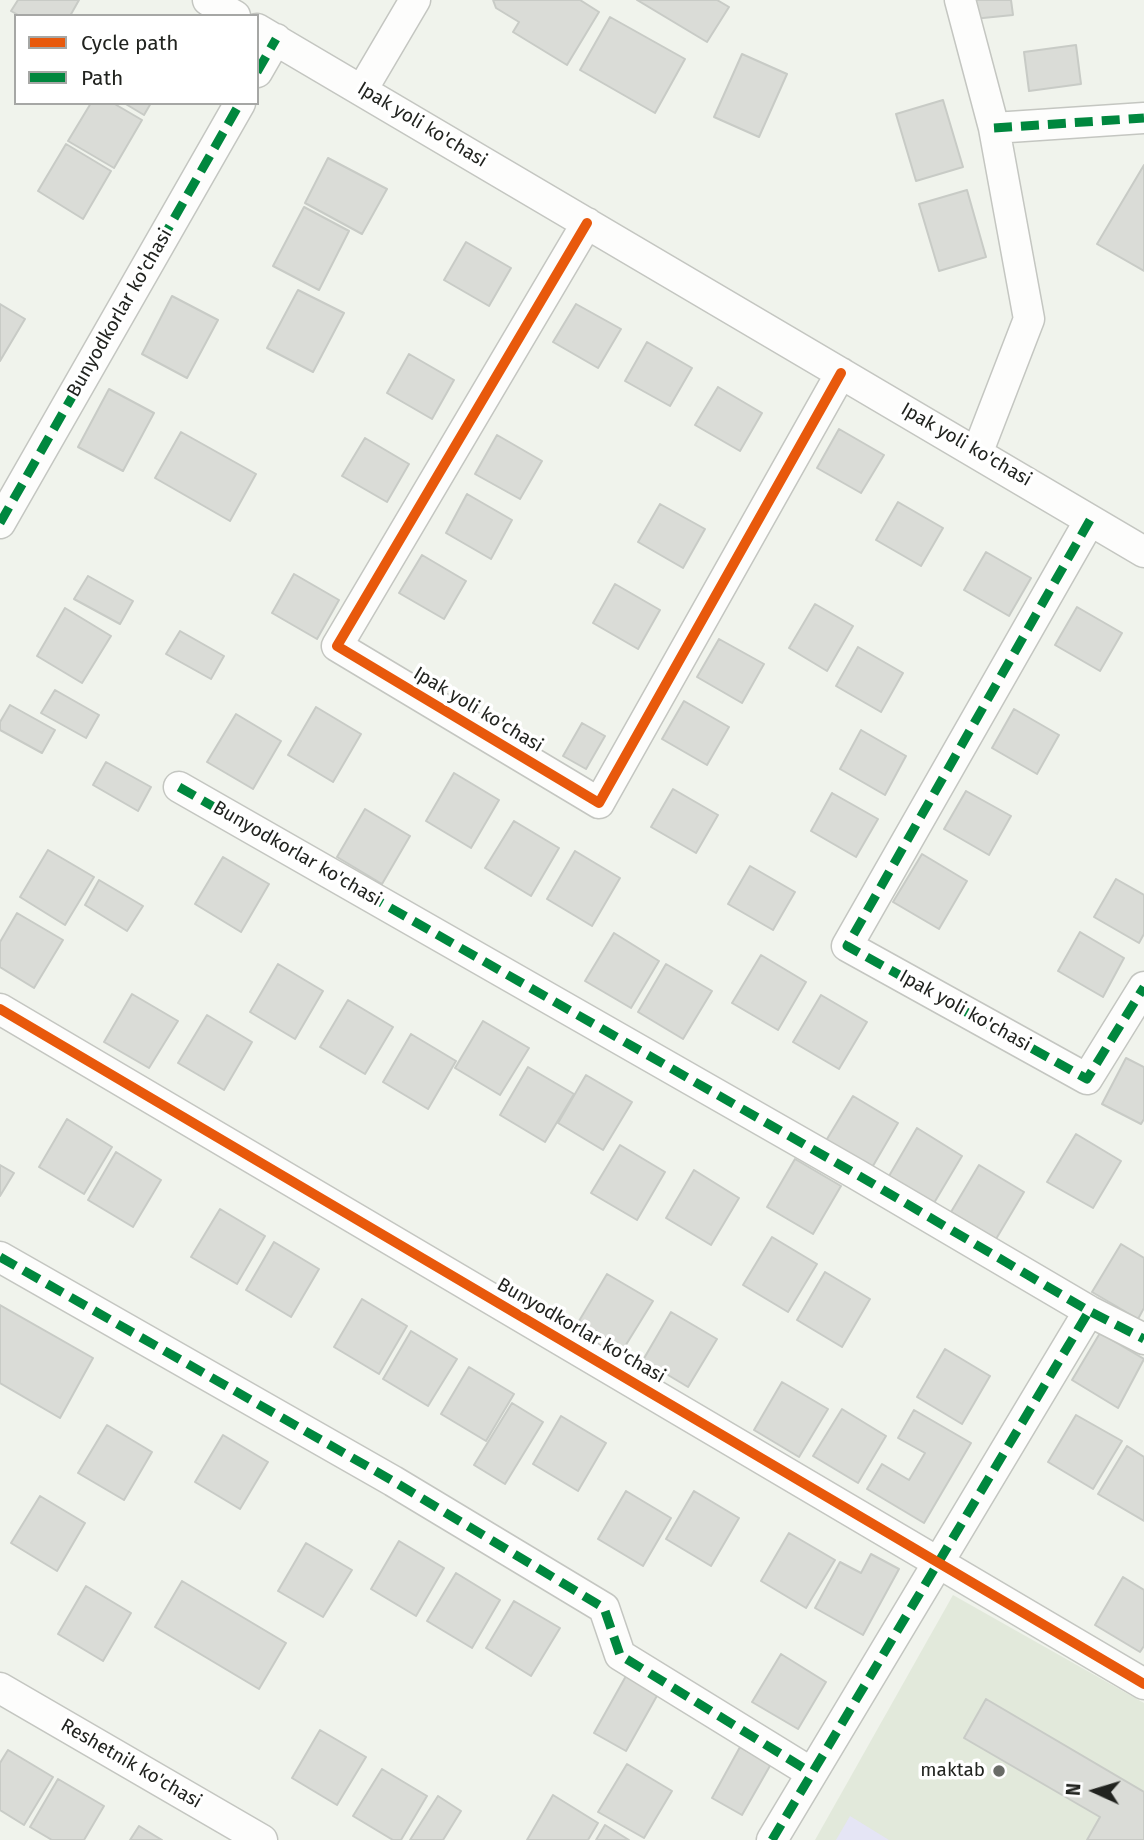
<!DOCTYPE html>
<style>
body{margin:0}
#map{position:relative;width:1144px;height:1840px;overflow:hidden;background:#f0f3ec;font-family:"Fira Sans",sans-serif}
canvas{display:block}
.legend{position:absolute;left:14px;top:14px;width:245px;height:91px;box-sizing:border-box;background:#fff;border:2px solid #a6a7a5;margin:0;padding:9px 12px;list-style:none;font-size:21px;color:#21231f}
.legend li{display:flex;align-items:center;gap:14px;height:35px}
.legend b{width:35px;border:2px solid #a6a7a5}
.north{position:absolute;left:1060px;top:1756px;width:70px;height:70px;-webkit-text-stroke:5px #fff;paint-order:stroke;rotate:274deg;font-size:19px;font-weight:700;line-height:28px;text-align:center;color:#21231f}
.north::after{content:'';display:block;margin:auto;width:24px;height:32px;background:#21231f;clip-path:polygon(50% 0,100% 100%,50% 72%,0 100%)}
</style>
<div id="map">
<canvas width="1144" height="1840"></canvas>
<ul class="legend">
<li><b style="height:9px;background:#e8590c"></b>Cycle path</li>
<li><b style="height:9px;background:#00873e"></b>Path</li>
</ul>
<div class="north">N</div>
</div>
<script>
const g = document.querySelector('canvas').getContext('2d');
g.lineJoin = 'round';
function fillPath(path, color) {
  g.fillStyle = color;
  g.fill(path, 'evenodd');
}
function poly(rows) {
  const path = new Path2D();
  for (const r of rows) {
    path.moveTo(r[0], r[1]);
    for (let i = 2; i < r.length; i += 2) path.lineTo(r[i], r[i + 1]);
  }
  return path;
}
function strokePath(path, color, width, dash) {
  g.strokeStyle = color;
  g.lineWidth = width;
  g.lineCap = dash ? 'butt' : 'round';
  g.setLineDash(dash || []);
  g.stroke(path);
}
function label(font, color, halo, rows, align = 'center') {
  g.font = font + ' "Fira Sans",sans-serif';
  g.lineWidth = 7;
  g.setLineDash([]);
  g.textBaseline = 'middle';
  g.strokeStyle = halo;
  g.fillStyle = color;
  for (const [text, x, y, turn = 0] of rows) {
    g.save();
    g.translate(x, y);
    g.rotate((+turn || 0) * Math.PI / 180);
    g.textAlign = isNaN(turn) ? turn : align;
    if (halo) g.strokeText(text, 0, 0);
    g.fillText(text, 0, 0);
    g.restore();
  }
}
const built = poly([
 [953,1595,1144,1703,1144,1840,815,1840]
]);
const green = poly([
 [850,1816,889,1840,836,1840]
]);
const building = poly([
 [18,0,79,0,70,16,20,16,11,11,18,0],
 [493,0,580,0,599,12,567,65,513,32,519,22,496,8,493,0],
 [637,0,717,0,729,7,707,42,637,0],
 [971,0,1011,0,1013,15,973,19,971,0],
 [610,17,685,59,655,113,580,70,610,17],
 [1076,45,1081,84,1029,91,1024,52,1076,45],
 [742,54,787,74,759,137,714,117,742,54],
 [943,100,963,167,916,181,896,114,943,100],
 [91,103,113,103,142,120,114,168,68,141,91,103],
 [124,103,151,103,144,115,124,103],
 [66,144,111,171,83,219,38,191,66,144],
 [328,158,387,189,362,234,305,203,328,158],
 [1144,165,1144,271,1097,244,1144,165],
 [967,190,986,257,939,271,919,204,967,190],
 [304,207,349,231,319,290,273,266,304,207],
 [466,242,511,268,489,306,444,280,466,242],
 [298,290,344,313,313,372,267,348,298,290],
 [172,296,218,320,187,378,142,354,172,296],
 [0,304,25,319,0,361,0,304],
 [576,304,621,329,598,368,553,342,576,304],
 [647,342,692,368,670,406,625,381,647,342],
 [409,354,454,380,432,419,387,393,409,354],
 [718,387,762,413,740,451,695,425,718,387],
 [109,389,154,413,123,471,78,447,109,389],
 [839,429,884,455,861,493,817,468,839,429],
 [181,432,256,474,230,521,155,478,181,432],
 [497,435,542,461,520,499,475,474,497,435],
 [365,438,409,464,387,502,342,476,365,438],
 [467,494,512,520,491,559,446,533,467,494],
 [898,502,943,528,921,566,876,540,898,502],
 [660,504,705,529,683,568,638,542,660,504],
 [986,552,1031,578,1009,616,964,590,986,552],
 [422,555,466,581,444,619,399,593,422,555],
 [294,574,339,600,317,639,272,613,294,574],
 [88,576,133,601,120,624,74,599,88,576],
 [615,584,660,610,638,649,593,623,615,584],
 [815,604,853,626,827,671,789,648,815,604],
 [1077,607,1122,633,1100,671,1055,645,1077,607],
 [65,608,111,636,82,683,37,656,65,608],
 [180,631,224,656,211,679,166,654,180,631],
 [719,639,764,664,742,703,697,677,719,639],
 [858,647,903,673,881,712,836,686,858,647],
 [55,690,99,715,86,738,41,713,55,690],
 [684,701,729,727,707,765,662,739,684,701],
 [10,705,55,730,42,753,0,730,0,722,10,705],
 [316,707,361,734,333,782,288,755,316,707],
 [1014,709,1059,735,1037,774,992,748,1014,709],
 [236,714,281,741,253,789,207,762,236,714],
 [582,723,605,736,586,769,563,756,582,723],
 [861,730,906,756,885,795,840,769,861,730],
 [106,762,151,787,138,811,93,785,106,762],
 [454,773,499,800,471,848,426,821,454,773],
 [673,789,718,815,696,853,651,827,673,789],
 [966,791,1011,816,989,855,944,829,966,791],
 [832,793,878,819,856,857,811,831,832,793],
 [365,809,410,836,382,884,337,857,365,809],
 [514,821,559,848,531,896,485,868,514,821],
 [48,850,94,877,65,925,20,897,48,850],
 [575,851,620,878,592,926,547,899,575,851],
 [922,854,967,881,939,929,893,902,922,854],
 [223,857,269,884,241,932,195,904,223,857],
 [750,866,795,892,773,930,728,904,750,866],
 [1116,879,1144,895,1144,934,1139,943,1094,917,1116,879],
 [99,880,143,906,127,931,85,905,99,880],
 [17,913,63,940,34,988,0,967,0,942,17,913],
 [1080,932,1124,958,1103,997,1058,971,1080,932],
 [614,933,659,961,631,1008,585,981,614,933],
 [761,955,806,982,778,1030,732,1003,761,955],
 [278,964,323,991,295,1039,250,1012,278,964],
 [666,964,712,991,683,1039,638,1012,666,964],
 [132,994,178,1021,149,1068,104,1042,132,994],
 [821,995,867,1022,839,1069,793,1042,821,995],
 [348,1000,393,1027,365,1074,320,1047,348,1000],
 [207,1015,252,1042,224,1090,178,1063,207,1015],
 [483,1021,529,1048,500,1095,455,1068,483,1021],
 [411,1034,456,1061,428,1109,383,1082,411,1034],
 [1126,1058,1144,1067,1144,1119,1141,1124,1102,1104,1126,1058],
 [528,1067,574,1094,545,1142,500,1115,528,1067],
 [586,1075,632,1102,603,1150,558,1123,586,1075],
 [853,1096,898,1123,870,1171,824,1144,853,1096],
 [67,1119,112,1147,84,1194,39,1167,67,1119],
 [917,1128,962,1156,934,1203,889,1176,917,1128],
 [1076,1134,1121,1161,1093,1208,1047,1182,1076,1134],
 [620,1145,665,1172,637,1220,591,1193,620,1145],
 [116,1152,161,1180,133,1227,88,1200,116,1152],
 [795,1159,841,1186,813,1234,767,1207,795,1159],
 [0,1165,14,1173,0,1196,0,1165],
 [979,1165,1024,1192,996,1239,951,1212,979,1165],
 [694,1170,739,1198,711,1245,666,1218,694,1170],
 [220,1209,265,1236,237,1284,191,1257,220,1209],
 [772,1237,817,1264,788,1312,743,1285,772,1237],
 [274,1242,319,1269,291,1317,246,1290,274,1242],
 [1121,1244,1144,1258,1144,1308,1138,1319,1092,1292,1121,1244],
 [825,1272,870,1299,842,1347,797,1320,825,1272],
 [607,1274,653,1301,624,1348,579,1321,607,1274],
 [362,1299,407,1326,379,1374,334,1347,362,1299],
 [0,1305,93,1358,60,1418,0,1383,0,1305],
 [671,1312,717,1339,688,1387,643,1360,671,1312],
 [411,1331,457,1359,428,1406,383,1379,411,1331],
 [1100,1333,1144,1359,1118,1408,1072,1380,1100,1333],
 [945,1349,990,1376,962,1424,917,1397,945,1349],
 [469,1367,514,1394,486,1441,441,1414,469,1367],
 [782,1382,828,1409,799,1457,754,1430,782,1382],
 [512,1403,543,1422,505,1484,474,1465,512,1403],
 [842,1409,886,1436,858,1483,813,1456,842,1409],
 [914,1410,971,1443,924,1523,867,1489,882,1464,909,1480,925,1453,898,1438,914,1410],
 [1076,1415,1122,1441,1093,1489,1048,1462,1076,1415],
 [561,1416,606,1443,578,1491,533,1464,561,1416],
 [107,1425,152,1452,124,1500,78,1473,107,1425],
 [223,1435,268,1462,240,1509,195,1482,223,1435],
 [1127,1446,1144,1457,1144,1521,1098,1494,1127,1446],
 [626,1491,671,1518,643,1566,598,1539,626,1491],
 [694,1491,739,1518,711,1566,666,1539,694,1491],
 [40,1496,85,1523,57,1571,11,1543,40,1496],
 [789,1533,835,1560,806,1608,761,1581,789,1533],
 [399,1541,444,1568,416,1616,371,1589,399,1541],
 [306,1543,352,1570,323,1617,278,1591,306,1543],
 [871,1554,899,1569,863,1635,815,1608,840,1562,861,1573,871,1554],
 [456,1573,500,1600,472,1648,427,1621,456,1573],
 [1123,1577,1144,1590,1144,1646,1140,1652,1095,1625,1123,1577],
 [182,1581,286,1643,259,1689,155,1627,182,1581],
 [86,1586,131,1613,103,1661,58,1634,86,1586],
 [514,1601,560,1628,531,1676,486,1648,514,1601],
 [781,1654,826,1682,798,1729,752,1702,781,1654],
 [626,1676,658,1694,626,1751,594,1733,626,1676],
 [986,1699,1144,1792,1144,1840,1087,1840,1100,1817,964,1738,986,1699],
 [320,1730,366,1757,337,1805,292,1778,320,1730],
 [740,1747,771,1764,742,1815,712,1798,740,1747],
 [8,1750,53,1777,24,1825,0,1810,0,1763,8,1750],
 [627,1764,672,1791,644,1838,598,1812,627,1764],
 [382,1769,427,1796,401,1840,393,1840,353,1816,382,1769],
 [58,1779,104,1806,84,1840,52,1840,30,1827,58,1779],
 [553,1795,598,1823,588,1840,527,1840,553,1795],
 [438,1796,461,1811,443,1840,410,1840,438,1796],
 [605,1825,629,1840,596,1840,605,1825],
 [139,1826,162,1840,130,1840,139,1826]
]);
const minor = poly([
 [208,0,235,16],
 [960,0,994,128,1029,319,978,451],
 [257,29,1144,552],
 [257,72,276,39],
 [362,90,415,0],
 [994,128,1144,118],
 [587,223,337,646,599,803,841,373],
 [1090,520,847,946,1087,1079,1144,987],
 [0,523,240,103],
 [179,787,856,1174,1089,1311,1144,1339],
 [0,1009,1144,1684],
 [0,1257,393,1481,604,1608,620,1655,810,1772],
 [0,1688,262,1840],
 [772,1840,1089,1311]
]);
const quiet = poly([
 [257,72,276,39],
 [994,128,1144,118],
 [1090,520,847,946,1087,1079,1144,987],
 [0,523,240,103],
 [179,787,856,1174,1089,1311,1144,1339],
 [0,1257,393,1481,604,1608,620,1655,810,1772],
 [772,1840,1089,1311]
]);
const cycleway = poly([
 [587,223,337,646,599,803,841,373],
 [0,1009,1144,1684]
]);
const markers = [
 [999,1771,7,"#696c67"]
];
const streetNames = [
 ["Ipak yoli ko'chasi",422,125,31],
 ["Bunyodkorlar ko'chasi",120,313,-60],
 ["Ipak yoli ko'chasi",966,445,30],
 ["Ipak yoli ko'chasi",478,710,31],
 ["Bunyodkorlar ko'chasi",297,854,30],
 ["Ipak yoli ko'chasi",965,1011,29],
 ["Bunyodkorlar ko'chasi",581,1331,30],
 ["Reshetnik ko'chasi",131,1764,30]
];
const poiNames = [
 ["maktab",985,1771]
];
fillPath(built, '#e2e9db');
fillPath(green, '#e5e5f5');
fillPath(building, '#dadcd7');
strokePath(building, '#c8cbc6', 2);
strokePath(minor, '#c4c6c1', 33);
strokePath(minor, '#fdfdfc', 30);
strokePath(quiet, '#00873e', 9, [18, 9]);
strokePath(cycleway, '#e8590c', 10);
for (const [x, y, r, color] of markers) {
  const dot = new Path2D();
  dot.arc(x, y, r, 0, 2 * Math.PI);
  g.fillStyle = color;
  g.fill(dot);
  strokePath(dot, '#fff', 2.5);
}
label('19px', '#21231f', '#fff', streetNames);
label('19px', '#21231f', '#fff', poiNames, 'right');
</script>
